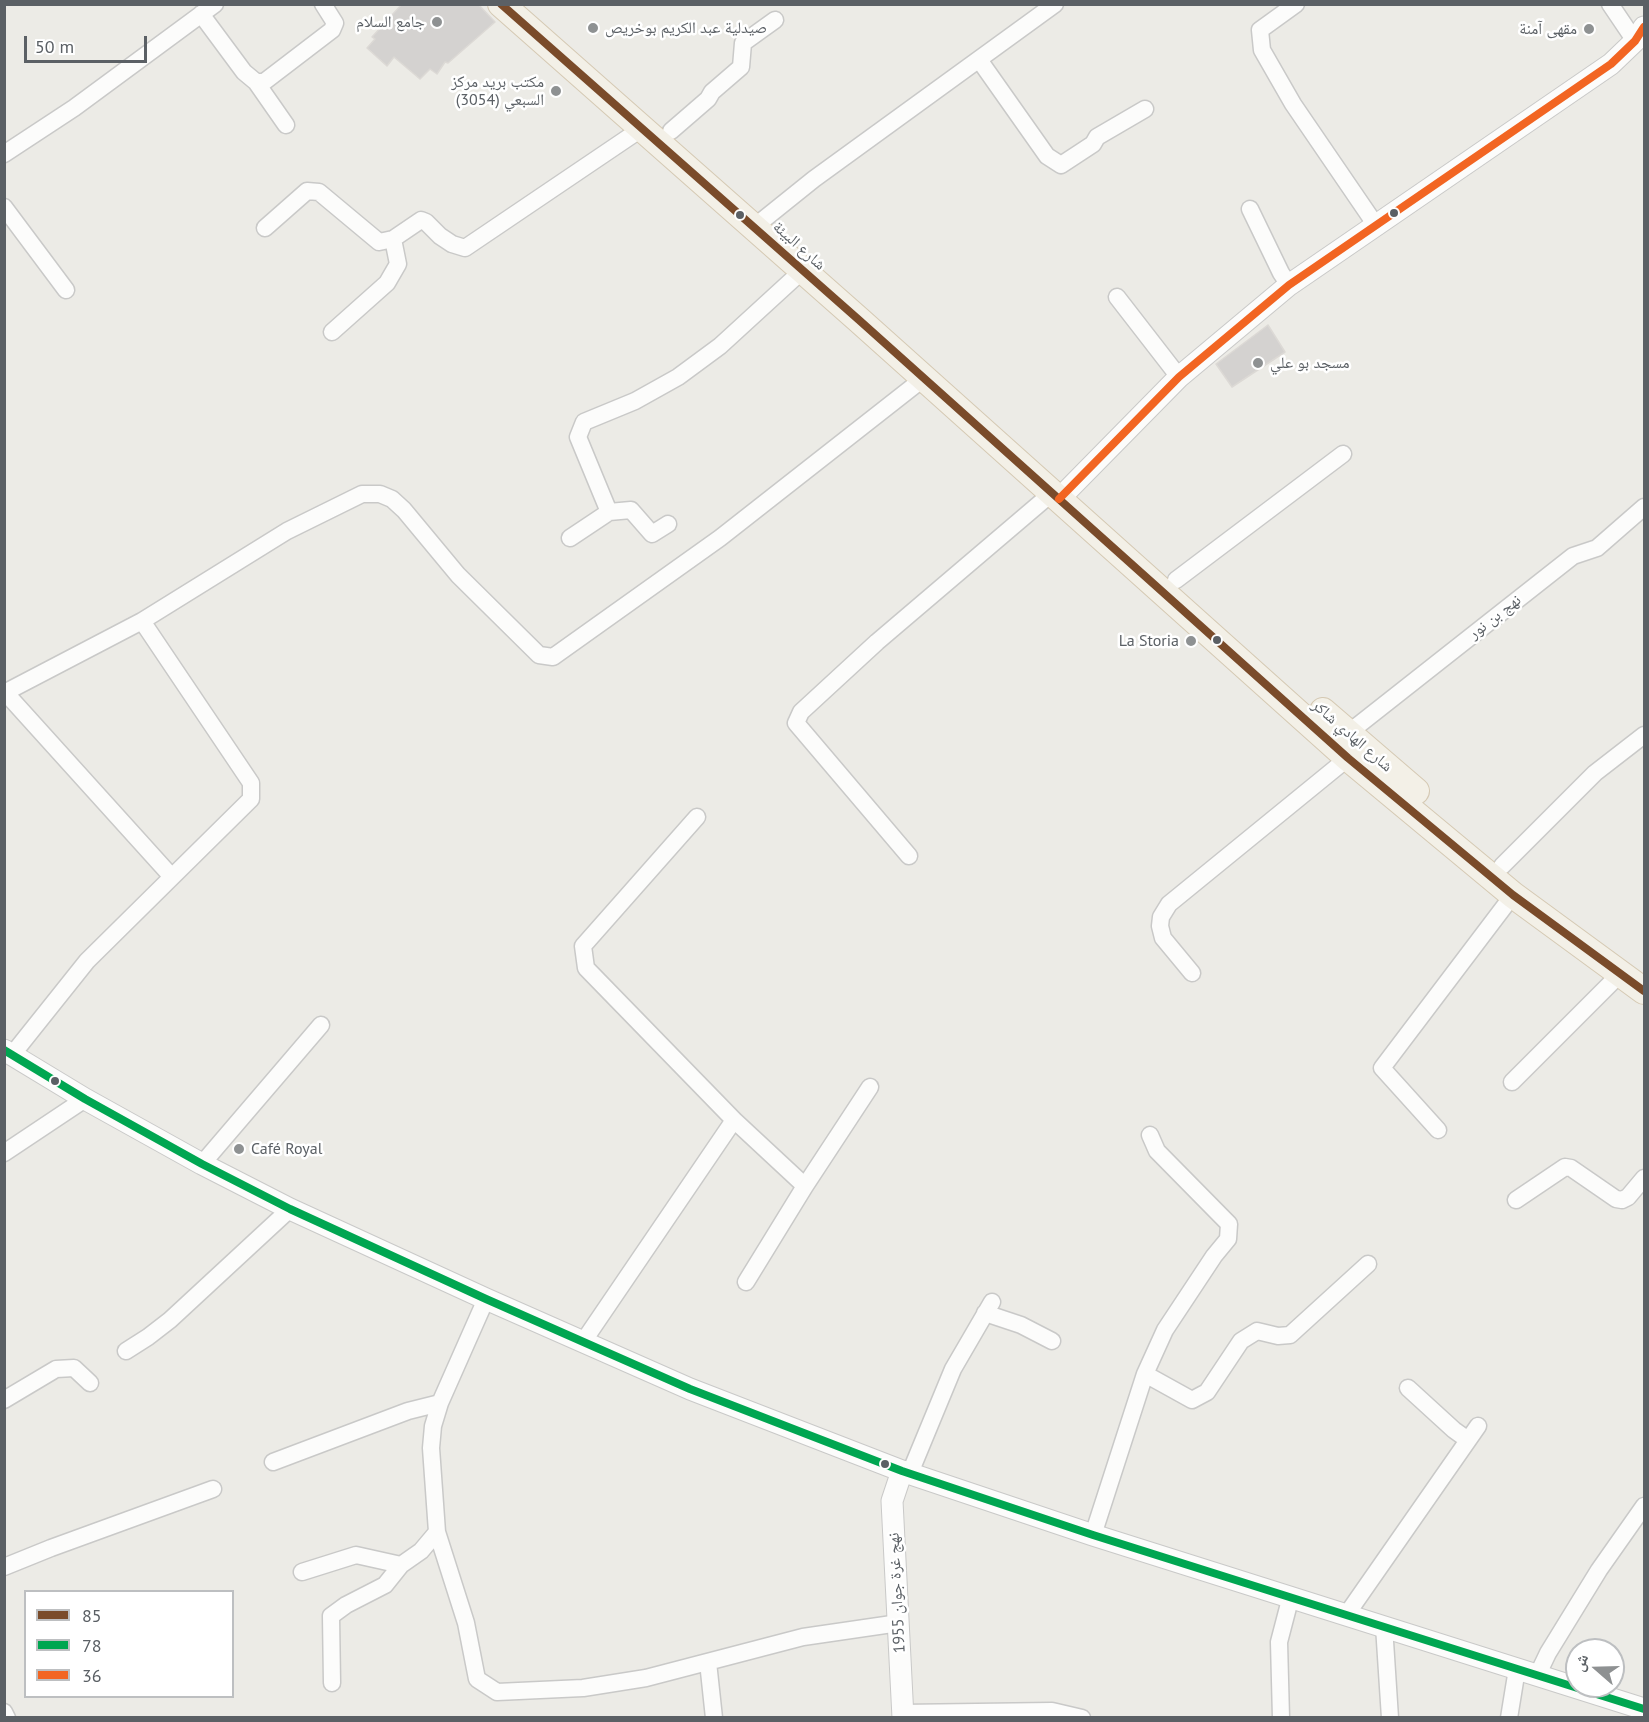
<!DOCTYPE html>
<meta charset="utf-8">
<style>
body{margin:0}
#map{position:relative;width:1649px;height:1722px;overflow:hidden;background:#ecebe6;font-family:"PT Sans","Noto Naskh Arabic",sans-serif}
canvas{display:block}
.frame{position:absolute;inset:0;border:6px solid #5b6065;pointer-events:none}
.legend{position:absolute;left:24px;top:1590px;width:210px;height:108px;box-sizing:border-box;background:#fff;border:2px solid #bdbfc1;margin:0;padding:8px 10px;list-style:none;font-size:18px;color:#5b6065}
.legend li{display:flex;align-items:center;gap:12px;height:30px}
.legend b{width:30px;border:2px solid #bdbfc1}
.north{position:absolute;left:1565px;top:1638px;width:60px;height:60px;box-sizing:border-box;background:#fff;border:2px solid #bdbfc1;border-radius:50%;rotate:290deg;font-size:16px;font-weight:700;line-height:24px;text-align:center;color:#5b6065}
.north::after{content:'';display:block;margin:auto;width:21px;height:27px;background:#8e9192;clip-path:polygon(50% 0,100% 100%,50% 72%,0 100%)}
.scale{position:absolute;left:24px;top:36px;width:123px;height:27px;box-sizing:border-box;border:3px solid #5b6065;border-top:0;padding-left:8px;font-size:18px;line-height:21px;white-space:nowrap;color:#5b6065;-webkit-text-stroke:4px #fff;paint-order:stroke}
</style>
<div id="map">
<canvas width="1649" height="1722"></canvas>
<div class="frame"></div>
<ul class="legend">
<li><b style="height:8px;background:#7a4b2a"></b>85</li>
<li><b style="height:8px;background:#00a651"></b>78</li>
<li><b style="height:8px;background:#f26522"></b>36</li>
</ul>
<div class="north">ش</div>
<div class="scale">50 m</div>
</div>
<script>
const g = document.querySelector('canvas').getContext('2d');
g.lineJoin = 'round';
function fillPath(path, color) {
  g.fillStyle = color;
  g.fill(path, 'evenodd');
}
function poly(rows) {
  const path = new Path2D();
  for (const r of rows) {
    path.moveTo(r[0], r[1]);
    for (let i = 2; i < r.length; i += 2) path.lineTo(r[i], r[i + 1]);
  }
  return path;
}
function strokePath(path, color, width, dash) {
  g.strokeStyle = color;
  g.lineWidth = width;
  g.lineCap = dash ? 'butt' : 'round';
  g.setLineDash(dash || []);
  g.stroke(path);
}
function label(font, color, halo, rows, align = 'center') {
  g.font = font + ' "PT Sans","Noto Naskh Arabic",sans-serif';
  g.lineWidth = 5;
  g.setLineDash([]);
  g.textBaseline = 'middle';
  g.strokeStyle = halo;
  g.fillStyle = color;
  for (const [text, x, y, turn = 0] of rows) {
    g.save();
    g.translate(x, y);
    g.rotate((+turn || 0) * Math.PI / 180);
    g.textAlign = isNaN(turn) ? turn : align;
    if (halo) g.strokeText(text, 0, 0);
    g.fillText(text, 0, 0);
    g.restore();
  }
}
const building = poly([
 [402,4,478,4,495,22,448,63,445,62,437,74,430,69,420,79,394,57,387,66,367,48,375,39,372,37,402,4],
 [1268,325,1285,352,1232,387,1216,364,1268,325]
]);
const minor = poly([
 [1296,4,1260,30,1262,50,1293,104,1375,224],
 [1610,4,1635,41],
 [201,14,244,72,256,82,286,125],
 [980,61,1047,156,1061,165,1093,144,1097,137,1145,109],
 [256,82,264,82,332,30,335,23,323,4],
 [671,131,708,99,712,92,741,67,743,43,775,20],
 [4,154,74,108,215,4],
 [4,207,66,290],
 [1250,209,1281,273,1289,285],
 [265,228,307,191,319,192,379,242,393,239,421,220,426,222,440,236,452,244,465,248,641,129],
 [753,228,814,179,1055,4],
 [1117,297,1179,377],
 [332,332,387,283,398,264,393,239],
 [609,512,631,510,652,534,668,524],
 [570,538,609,512,578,437,584,422,635,401,678,377,720,346,803,270],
 [1176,580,1343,454],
 [142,621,287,531,362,494,380,494,392,499,404,510,458,575,539,655,553,657,720,538,924,378],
 [4,691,172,877,87,961,12,1055],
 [6,692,142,621,251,783,251,799,172,877],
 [1342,738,1573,556,1597,548,1644,507],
 [909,856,796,723,801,712,877,642,1052,493],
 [1502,866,1595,773,1644,735],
 [1192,973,1163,938,1160,926,1161,917,1169,904,1348,758],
 [1512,1082,1620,974],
 [734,1120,805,1186,870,1087],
 [1438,1130,1382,1068,1513,895],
 [4,1153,85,1099],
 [202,1164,321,1025],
 [1516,1200,1565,1167,1571,1168,1616,1199,1622,1200,1628,1197,1644,1178],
 [746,1282,805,1186],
 [985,1313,1021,1325,1052,1341],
 [583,1342,734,1120,586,968,583,946,697,817],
 [126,1351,148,1337,170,1320,290,1209],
 [1145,1374,1192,1400,1207,1392,1241,1341,1257,1331,1278,1336,1290,1335,1368,1264],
 [1408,1388,1454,1430,1468,1440],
 [4,1400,56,1369,74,1368,90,1383],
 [273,1462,408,1411,440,1403],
 [910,1473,953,1369,992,1302],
 [437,1532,466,1623,477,1679,497,1692,583,1688,646,1678,803,1637,899,1623],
 [1093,1535,1145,1374,1165,1330,1214,1256,1228,1239,1229,1224,1157,1151,1150,1135],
 [4,1567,51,1548,213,1489],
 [302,1572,356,1555,401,1565],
 [1347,1614,1478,1426],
 [1384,1626,1390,1718],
 [708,1662,714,1718],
 [1537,1676,1548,1653,1599,1570,1644,1506],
 [332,1683,331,1616,346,1605,385,1585,401,1565,421,1551,437,1532,431,1448,433,1426,440,1403,486,1299],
 [4,1712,7,1718],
 [902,1713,1052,1711,1082,1718],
 [1281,1718,1279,1642,1291,1596],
 [1509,1718,1517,1669]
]);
const tertiary = poly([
 [1059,499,1179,377,1289,285,1611,64,1635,41,1644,27],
 [4,1050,85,1099,202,1164,290,1209,486,1299,690,1389,902,1471,1093,1535,1644,1709],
 [902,1471,892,1501,903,1718]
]);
const primary = poly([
 [501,4,859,320,1348,758,1513,895,1644,991],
 [1323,711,1416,791]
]);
const bus1 = poly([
 [501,4,859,320,1348,758,1513,895,1644,991]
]);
const bus2 = poly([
 [4,1050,85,1099,202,1164,290,1209,486,1299,690,1389,902,1471,1093,1535,1644,1709]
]);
const bus3 = poly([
 [1059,499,1179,377,1289,285,1611,64,1635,41,1644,27]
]);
const markers = [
 [437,22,6,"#8e9192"],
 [593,28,6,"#8e9192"],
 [1589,29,6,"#8e9192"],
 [556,91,6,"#8e9192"],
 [1394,213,5,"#5b6065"],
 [740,215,5,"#5b6065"],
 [1258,363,6,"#8e9192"],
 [1217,640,5,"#5b6065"],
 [1191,641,6,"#8e9192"],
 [55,1081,5,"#5b6065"],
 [239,1149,6,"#8e9192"],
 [885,1464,5,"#5b6065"]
];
const poiNames = [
 ["جامع السلام",425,22],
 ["صيدلية عبد الكريم بوخريص",605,28,"left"],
 ["مقهى آمنة",1577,29],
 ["مكتب بريد مركز",544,82],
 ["السبعي (3054)",544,100],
 ["مسجد بو علي",1270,363,"left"],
 ["La Storia",1179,641],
 ["Café Royal",251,1149,"left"]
];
const streetNames = [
 ["شارع البيئة",799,246,42],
 ["نهج بن نور",1495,617,-38],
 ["شارع الهادي شاكر",1352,736,41],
 ["نهج غرة جوان 1955",897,1593,-93]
];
fillPath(building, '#d4d2d0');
strokePath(building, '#dcd9d5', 1.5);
strokePath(minor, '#c9c9c8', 19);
strokePath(tertiary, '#c9c9c8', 23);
strokePath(primary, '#d5c9b3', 28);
strokePath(minor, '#fcfcfb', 16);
strokePath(tertiary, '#fcfcfb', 21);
strokePath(primary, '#f3f0e7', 26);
strokePath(bus1, '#7a4b2a', 8);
strokePath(bus2, '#00a651', 8);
strokePath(bus3, '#f26522', 8);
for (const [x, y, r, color] of markers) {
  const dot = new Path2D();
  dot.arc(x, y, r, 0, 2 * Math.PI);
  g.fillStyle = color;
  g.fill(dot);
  strokePath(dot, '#fff', 2);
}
label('16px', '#5b6065', '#fff', poiNames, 'right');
label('16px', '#5b6065', '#fff', streetNames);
</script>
